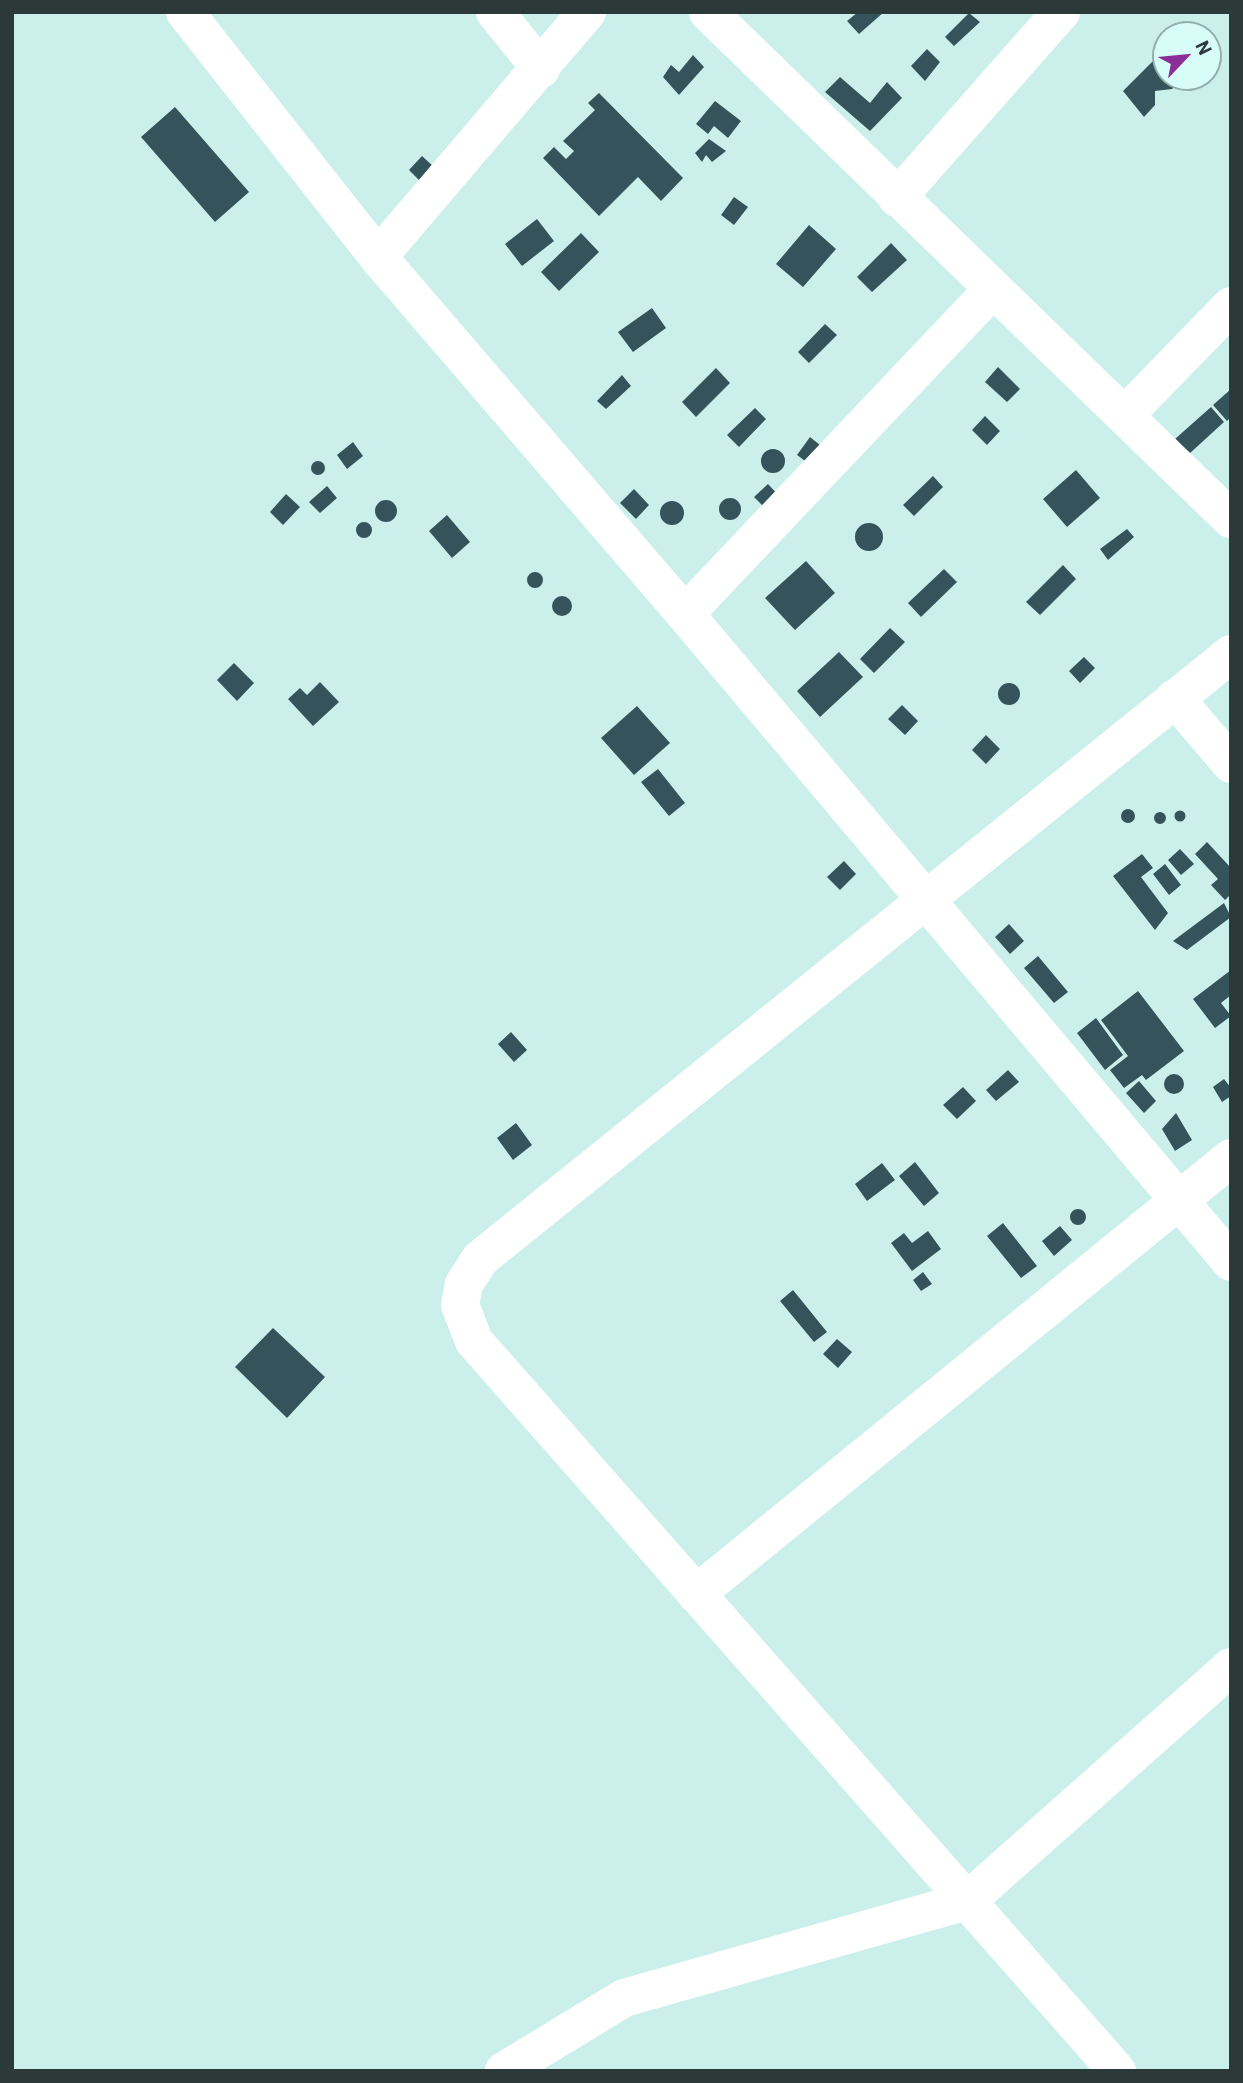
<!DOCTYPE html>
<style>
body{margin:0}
#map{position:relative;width:1243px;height:2083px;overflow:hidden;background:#cbf0ec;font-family:Barlow,sans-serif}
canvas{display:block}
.frame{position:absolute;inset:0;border:14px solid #2b3a38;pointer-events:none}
.north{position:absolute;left:1152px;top:21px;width:70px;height:70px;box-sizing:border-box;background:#d8fdf9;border:2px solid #93afac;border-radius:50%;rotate:64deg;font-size:19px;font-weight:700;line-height:28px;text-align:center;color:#2b3a38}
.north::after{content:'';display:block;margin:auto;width:24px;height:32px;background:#8b2e98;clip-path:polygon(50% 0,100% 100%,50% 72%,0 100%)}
</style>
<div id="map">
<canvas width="1243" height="2083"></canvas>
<div class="frame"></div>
<div class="north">N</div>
</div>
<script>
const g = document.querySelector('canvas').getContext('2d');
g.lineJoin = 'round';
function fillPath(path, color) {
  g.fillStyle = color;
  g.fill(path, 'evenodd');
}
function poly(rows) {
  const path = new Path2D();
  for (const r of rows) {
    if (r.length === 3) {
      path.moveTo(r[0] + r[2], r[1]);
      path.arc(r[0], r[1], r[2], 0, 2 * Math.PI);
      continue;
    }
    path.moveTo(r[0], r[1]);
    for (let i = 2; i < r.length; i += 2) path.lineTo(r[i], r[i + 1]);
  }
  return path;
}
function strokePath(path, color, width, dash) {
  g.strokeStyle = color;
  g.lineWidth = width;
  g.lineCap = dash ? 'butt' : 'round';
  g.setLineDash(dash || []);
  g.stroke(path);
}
const building = poly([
 [858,12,884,12,859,34,847,21],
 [969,13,980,22,954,46,945,37],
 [927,49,940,62,925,81,911,66],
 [693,55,704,67,679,95,663,77,671,65,679,72],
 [1153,61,1166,77,1177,84,1172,89,1155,91,1155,105,1144,117,1123,91],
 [840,77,870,103,887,82,902,98,870,131,825,92],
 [599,93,683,178,661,201,638,177,599,216,543,158,554,147,566,159,574,151,563,141,595,110,588,103],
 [715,101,741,121,728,138,714,126,708,134,696,124],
 [175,107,249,192,215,222,141,137],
 [709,139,726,151,712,162,706,155,702,162,695,153],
 [422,156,433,166,419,180,409,170],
 [734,197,748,207,734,225,721,215],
 [537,219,554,241,522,266,505,244],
 [809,225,836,249,803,287,776,264],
 [581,233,599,252,559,291,541,272],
 [891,243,907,260,872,292,857,277],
 [652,308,666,328,633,352,618,332],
 [825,324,837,335,809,363,798,352],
 [998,367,1020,389,1007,402,985,382],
 [716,368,730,383,696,417,682,402],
 [622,375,631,386,606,409,597,401],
 [1231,389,1231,417,1227,421,1213,405],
 [1211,407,1224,422,1189,454,1175,439],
 [755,408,766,419,739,447,727,435],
 [985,416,1000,431,987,445,972,430],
 [810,437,825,449,812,466,797,455],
 [353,442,363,456,347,469,337,455],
 [773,461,12],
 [318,468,7],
 [1076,470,1100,498,1067,527,1043,499],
 [933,476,943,487,914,516,903,505],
 [768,484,781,498,767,510,754,497],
 [327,486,337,498,320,513,309,502],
 [634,489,649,505,636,519,620,503],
 [286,494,300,507,283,525,270,512],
 [730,509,11],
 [386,511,11],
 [672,513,12],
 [447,515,470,542,452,558,429,531],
 [364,530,8],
 [869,537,14],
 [1127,529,1134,537,1108,560,1100,549],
 [806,561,835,593,795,630,765,598],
 [1063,565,1076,579,1040,615,1026,602],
 [944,569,957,582,921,617,908,603],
 [535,580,8],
 [562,606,10],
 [890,628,905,642,874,673,860,659],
 [839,652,863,677,820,717,797,691],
 [1084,657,1095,668,1080,683,1069,671],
 [234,663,254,683,237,701,217,680],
 [320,682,339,702,313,726,288,699,300,688,307,695],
 [1009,694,11],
 [902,705,918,721,905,735,888,719],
 [637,706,670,743,634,775,601,738],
 [986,735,1000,749,986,764,972,750],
 [658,769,685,803,669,816,641,782],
 [1128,816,7],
 [1180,816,5.5],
 [1160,818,6],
 [1207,842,1231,868,1231,894,1225,900,1211,885,1218,879,1195,854],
 [1180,849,1194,864,1181,875,1168,860],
 [1142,854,1153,868,1141,877,1168,913,1155,930,1113,876],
 [844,861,856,874,840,890,827,877],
 [1165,864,1181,885,1169,895,1153,874],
 [1224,903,1231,917,1187,950,1173,941],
 [1009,924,1024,941,1010,954,995,937],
 [1038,956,1068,992,1054,1003,1024,968],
 [1231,970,1231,995,1221,1003,1231,1016,1215,1028,1193,999],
 [1138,991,1184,1051,1146,1080,1142,1075,1124,1088,1110,1070,1128,1056,1101,1020],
 [1096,1018,1123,1055,1105,1070,1077,1033],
 [511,1032,527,1050,514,1062,498,1044],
 [1008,1070,1019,1082,996,1101,986,1090],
 [1174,1084,10],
 [1224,1079,1231,1088,1231,1096,1222,1102,1213,1087],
 [1139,1081,1156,1101,1144,1113,1126,1093],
 [963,1087,976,1101,957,1119,943,1105],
 [1176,1113,1192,1140,1175,1151,1162,1129],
 [516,1123,532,1145,513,1160,497,1138],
 [915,1162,939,1193,924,1206,899,1176],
 [882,1163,895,1180,867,1201,855,1184],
 [1078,1217,8],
 [1003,1223,1037,1266,1021,1278,987,1236],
 [1060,1226,1072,1240,1054,1256,1042,1241],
 [928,1231,941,1249,912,1271,891,1243,904,1233,912,1243],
 [923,1272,932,1284,921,1291,913,1280],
 [793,1290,827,1332,814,1342,780,1301],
 [273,1328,325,1377,287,1418,235,1367],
 [837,1339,852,1352,838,1368,823,1354]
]);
const minor = poly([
 [185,12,378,257,685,614,1231,1262],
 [495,12,541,69],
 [708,12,1231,519],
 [897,198,1061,12],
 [378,257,587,12],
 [1125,415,1231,306],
 [685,614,993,289],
 [1175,698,1231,764],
 [696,1594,1231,1158],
 [504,2071,624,1998,967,1901,1231,1667],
 [1117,2071,474,1341,460,1305,464,1284,480,1259,1231,654]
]);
fillPath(building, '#35535b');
strokePath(minor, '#fff', 38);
</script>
